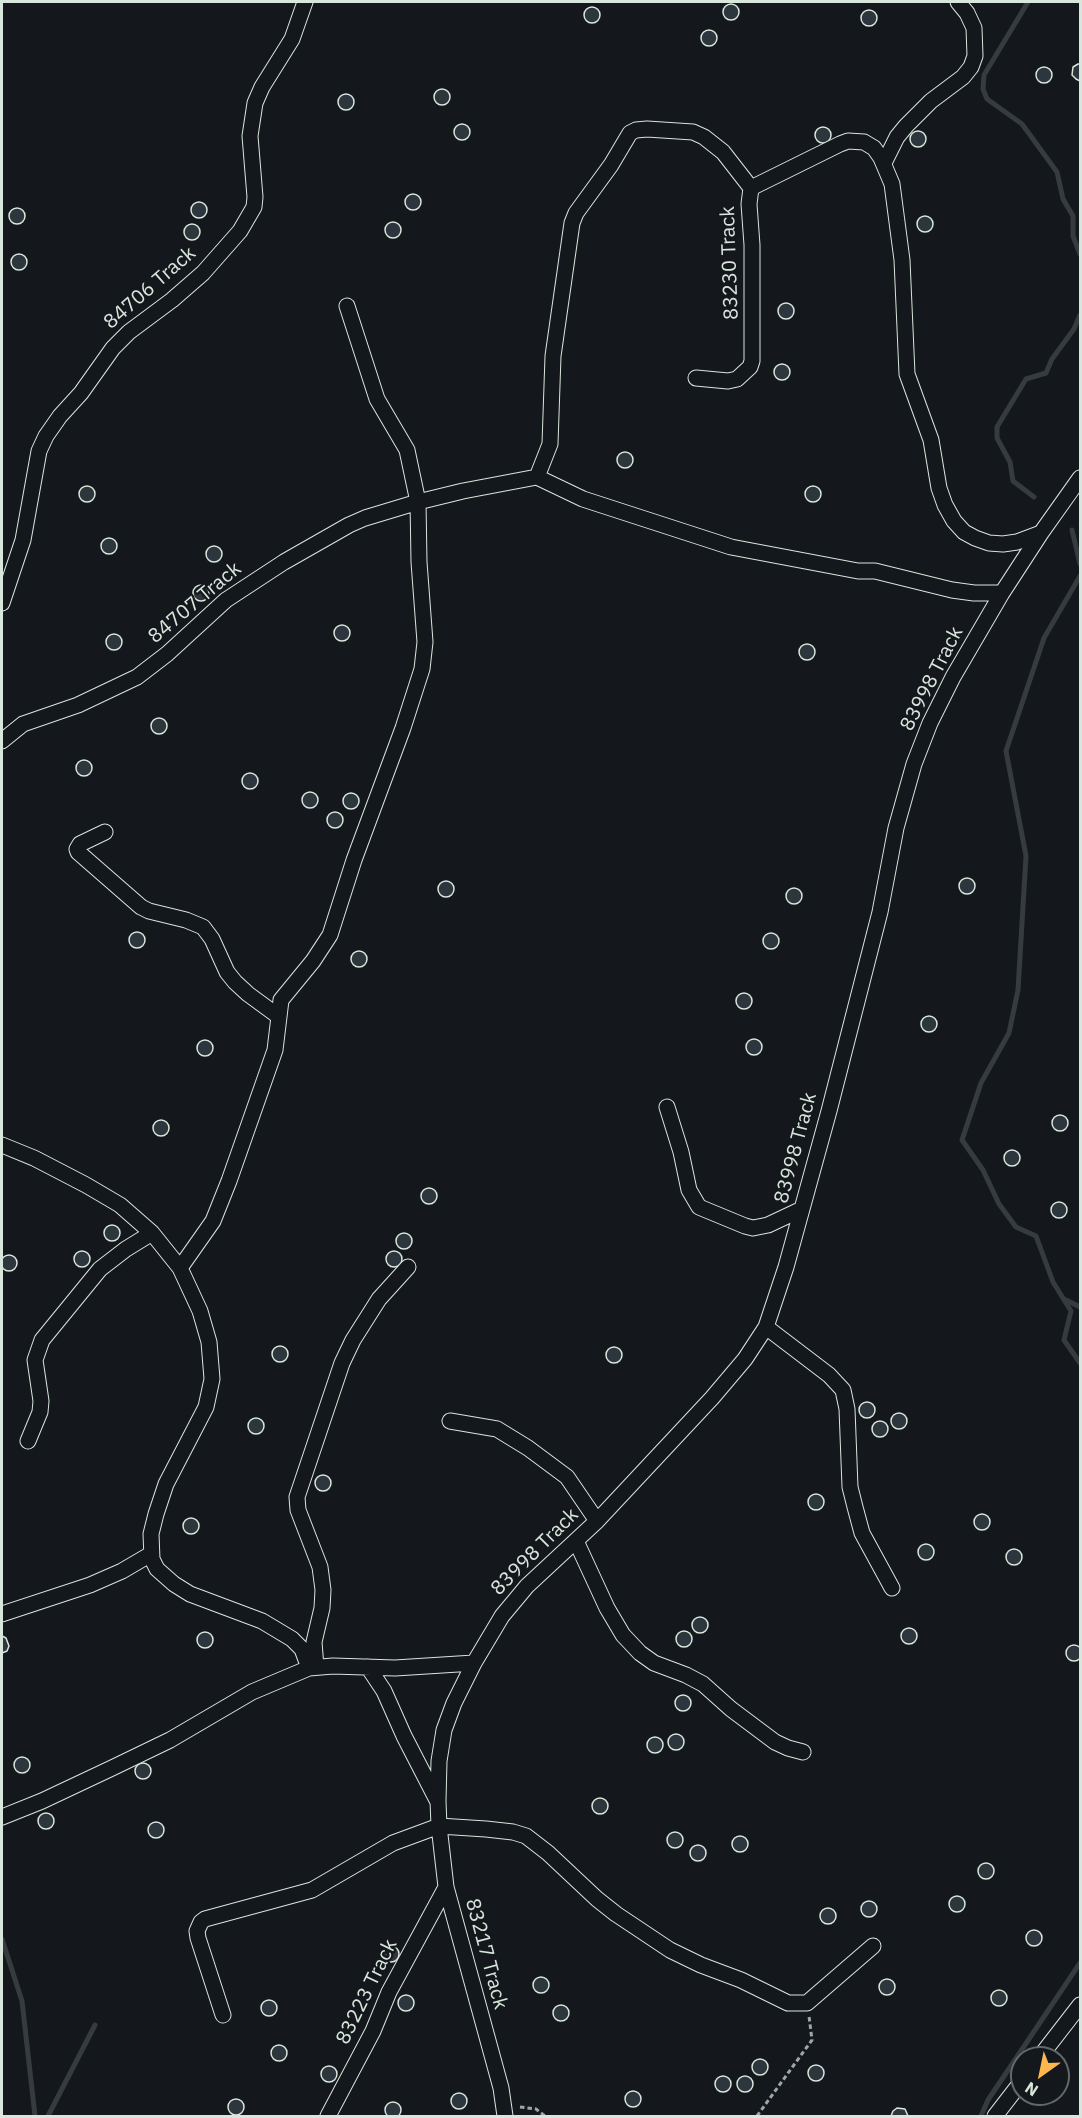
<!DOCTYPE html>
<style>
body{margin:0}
#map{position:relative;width:1082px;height:2118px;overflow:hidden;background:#14181c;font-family:"IBM Plex Sans",sans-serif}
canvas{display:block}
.frame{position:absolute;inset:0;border:3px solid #d8e6dc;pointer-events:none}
.north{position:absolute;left:1010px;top:2046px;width:60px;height:60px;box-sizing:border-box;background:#14181c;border:2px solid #626a69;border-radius:50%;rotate:213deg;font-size:16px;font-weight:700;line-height:24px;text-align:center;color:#d8e6dc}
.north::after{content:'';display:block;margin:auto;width:21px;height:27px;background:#ffb74d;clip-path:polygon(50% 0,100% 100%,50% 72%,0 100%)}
</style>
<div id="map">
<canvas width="1082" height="2118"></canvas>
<div class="frame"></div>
<div class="north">N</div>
</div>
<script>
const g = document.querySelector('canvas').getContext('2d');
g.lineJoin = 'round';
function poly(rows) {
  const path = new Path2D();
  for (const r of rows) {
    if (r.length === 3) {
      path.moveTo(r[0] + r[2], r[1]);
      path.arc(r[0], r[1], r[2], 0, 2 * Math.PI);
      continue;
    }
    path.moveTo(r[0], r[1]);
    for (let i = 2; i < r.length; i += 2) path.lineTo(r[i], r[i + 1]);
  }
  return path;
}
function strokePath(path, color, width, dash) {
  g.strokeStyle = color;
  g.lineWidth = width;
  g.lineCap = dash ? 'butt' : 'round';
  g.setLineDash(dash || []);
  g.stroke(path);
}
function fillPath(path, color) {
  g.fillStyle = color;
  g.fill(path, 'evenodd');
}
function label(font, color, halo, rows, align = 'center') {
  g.font = font + ' "IBM Plex Sans",sans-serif';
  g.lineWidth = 4.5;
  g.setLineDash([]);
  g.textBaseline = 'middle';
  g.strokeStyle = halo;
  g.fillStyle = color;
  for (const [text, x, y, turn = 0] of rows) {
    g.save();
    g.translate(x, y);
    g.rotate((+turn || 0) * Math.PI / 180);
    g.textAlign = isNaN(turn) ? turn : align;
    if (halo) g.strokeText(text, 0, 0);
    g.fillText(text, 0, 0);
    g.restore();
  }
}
const stream = poly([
 [1028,2,984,75,983,89,987,99,1022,124,1057,172,1063,199,1073,216,1073,236,1080,254],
 [1034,497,1013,481,1010,462,997,438,997,427,1026,379,1046,373,1052,359,1074,329,1080,315],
 [1072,530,1080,564],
 [1080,576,1044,638,1006,751,1026,856,1018,990,1009,1033,981,1083,962,1140,983,1170,999,1204,1016,1227,1036,1236,1053,1282,1071,1311,1064,1340,1080,1363],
 [1066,1300,1080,1307],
 [2,1939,22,2001,35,2116],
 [48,2116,95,2025],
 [981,2116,988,2100,1080,1963]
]);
const building = poly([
 [731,12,8],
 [592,15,8],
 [869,18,8],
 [709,38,8],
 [1078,64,1080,64,1080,81,1076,79,1072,75,1073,67,1078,64],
 [1044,75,8],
 [442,97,8],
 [346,102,8],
 [462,132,8],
 [823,135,8],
 [918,139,8],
 [413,202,8],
 [199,210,8],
 [17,216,8],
 [925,224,8],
 [393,230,8],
 [192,232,8],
 [19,262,8],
 [786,311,8],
 [782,372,8],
 [625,460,8],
 [813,494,8],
 [87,494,8],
 [109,546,8],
 [214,554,8],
 [201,593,8],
 [342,633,8],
 [114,642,8],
 [807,652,8],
 [159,726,8],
 [84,768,8],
 [250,781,8],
 [310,800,8],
 [351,801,8],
 [335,820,8],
 [967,886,8],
 [446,889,8],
 [794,896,8],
 [137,940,8],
 [771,941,8],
 [359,959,8],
 [744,1001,8],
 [929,1024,8],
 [754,1047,8],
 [205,1048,8],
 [1060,1123,8],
 [161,1128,8],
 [1012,1158,8],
 [429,1196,8],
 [1059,1210,8],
 [112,1233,8],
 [404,1241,8],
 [82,1259,8],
 [394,1259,8],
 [9,1263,8],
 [280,1354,8],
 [614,1355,8],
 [867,1410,8],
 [899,1421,8],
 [256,1426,8],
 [880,1429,8],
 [323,1483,8],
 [816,1502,8],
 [982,1522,8],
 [191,1526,8],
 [926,1552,8],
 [1014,1557,8],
 [700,1625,8],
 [909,1636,8],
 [684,1639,8],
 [205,1640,8],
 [2,1636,6,1638,9,1646,7,1651,2,1653,2,1636],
 [1074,1653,8],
 [683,1703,8],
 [676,1742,8],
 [655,1745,8],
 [22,1765,8],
 [143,1771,8],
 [600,1806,8],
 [46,1821,8],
 [156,1830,8],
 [675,1840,8],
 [740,1844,8],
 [698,1853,8],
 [986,1871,8],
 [957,1904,8],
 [869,1909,8],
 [828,1916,8],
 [1034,1938,8],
 [391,1954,8],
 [541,1985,8],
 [887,1987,8],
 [999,1998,8],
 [406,2003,8],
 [269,2008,8],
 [561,2013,8],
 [279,2053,8],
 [760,2067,8],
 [816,2073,8],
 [329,2074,8],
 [723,2084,8],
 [745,2084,8],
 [633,2099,8],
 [459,2101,8],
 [236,2107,8],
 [393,2110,8],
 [897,2108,905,2109,908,2116,891,2116,893,2111,897,2108]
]);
const path = poly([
 [520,2107,536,2109,545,2116],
 [757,2116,812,2040,809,2016]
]);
const street = poly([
 [884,163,897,137,906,126,931,101,963,77,971,67,975,56,974,28,967,13,958,2],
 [696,378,728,381,737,379,750,367,752,361,752,245,749,204,751,188,840,144,848,141,864,142,874,148,881,158,892,184,902,260,907,374,931,440,939,488,945,505,954,521,964,532,975,538,989,543,1003,544,1017,542,1041,533],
 [537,477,550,444,553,356,572,223,576,213,611,165,630,133,636,130,647,129,693,132,704,137,723,152,751,188],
 [2,603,23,540,39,451,46,436,60,416,81,393,113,348,129,332,172,300,203,273,240,231,254,207,255,197,250,136,255,103,262,87,292,39,305,2],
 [2,741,23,724,78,705,137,677,167,654,226,600,284,562,349,525,365,518,418,502,407,450,377,399,347,306],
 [105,832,80,844,77,849,78,852,141,907,149,911,186,920,203,927,212,939,227,972,235,982,248,994,278,1016],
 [667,1107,681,1152,689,1190,699,1207,745,1226,753,1228,768,1225,802,1209],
 [2,1145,34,1158,86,1185,120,1205,152,1233,180,1268,200,1311,209,1342,212,1379,206,1407,166,1484,156,1514,151,1534,152,1559,157,1569,174,1584,190,1594,262,1621,292,1639,302,1649,309,1668],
 [180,1268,213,1221,229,1181,275,1050,281,1000,313,961,330,935,354,860,403,728,422,669,425,642,419,562,418,502,463,491,537,477,583,499,731,547,858,571,875,571,952,590,974,593,1002,593],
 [766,1327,829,1375,843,1390,847,1409,850,1487,855,1507,862,1533,892,1588],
 [450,1421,497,1429,528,1448,567,1477,597,1521],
 [28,1441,40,1412,41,1401,35,1360,42,1340,100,1269,126,1249,152,1233],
 [576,1541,607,1608,623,1635,640,1653,654,1663,686,1675,703,1684,731,1709,775,1742,788,1748,803,1752],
 [2,1614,90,1585,122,1571,151,1554],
 [316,1667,314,1642,322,1608,323,1590,320,1567,298,1510,297,1497,342,1363,353,1340,379,1299,408,1267],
 [368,1667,384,1691,404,1736,437,1800],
 [2,1817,42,1801,112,1768,170,1740,252,1692,309,1668,333,1666,395,1668,474,1663],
 [223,2015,198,1938,197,1931,201,1922,205,1919,312,1890,393,1843,439,1826,486,1829,513,1832,526,1836,548,1853,597,1899,616,1914,670,1950,701,1965,741,1980,788,2003,807,2003,873,1946],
 [1039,2058,1080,2005],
 [328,2116,373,2031,389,1992,446,1887],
 [505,2116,501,2088,446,1887,439,1826,438,1801,439,1761,444,1730,454,1703,474,1663,502,1616,527,1586,597,1521,712,1398,745,1359,766,1327,786,1267,829,1111,880,912,896,828,914,764,930,723,953,677,1002,593,1041,533,1080,478],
 [995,2116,1022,2081]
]);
const streetNames = [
 ["83230 Track",730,263,-92],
 ["84706 Track",150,288,-41],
 ["84707 Track",195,603,-40],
 ["83998 Track",932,679,-63],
 ["83998 Track",796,1148,-75],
 ["83998 Track",535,1552,-45],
 ["83217 Track",486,1954,75],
 ["83223 Track",367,1992,-64]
];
strokePath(stream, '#363b3e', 5);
fillPath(building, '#2c363c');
strokePath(building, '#d8e6dc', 1.5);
strokePath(street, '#d8e6dc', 17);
strokePath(path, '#9da8a2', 3, [4.5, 3]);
strokePath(street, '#14181c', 15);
label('20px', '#d8e6dc', '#14181c', streetNames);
</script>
